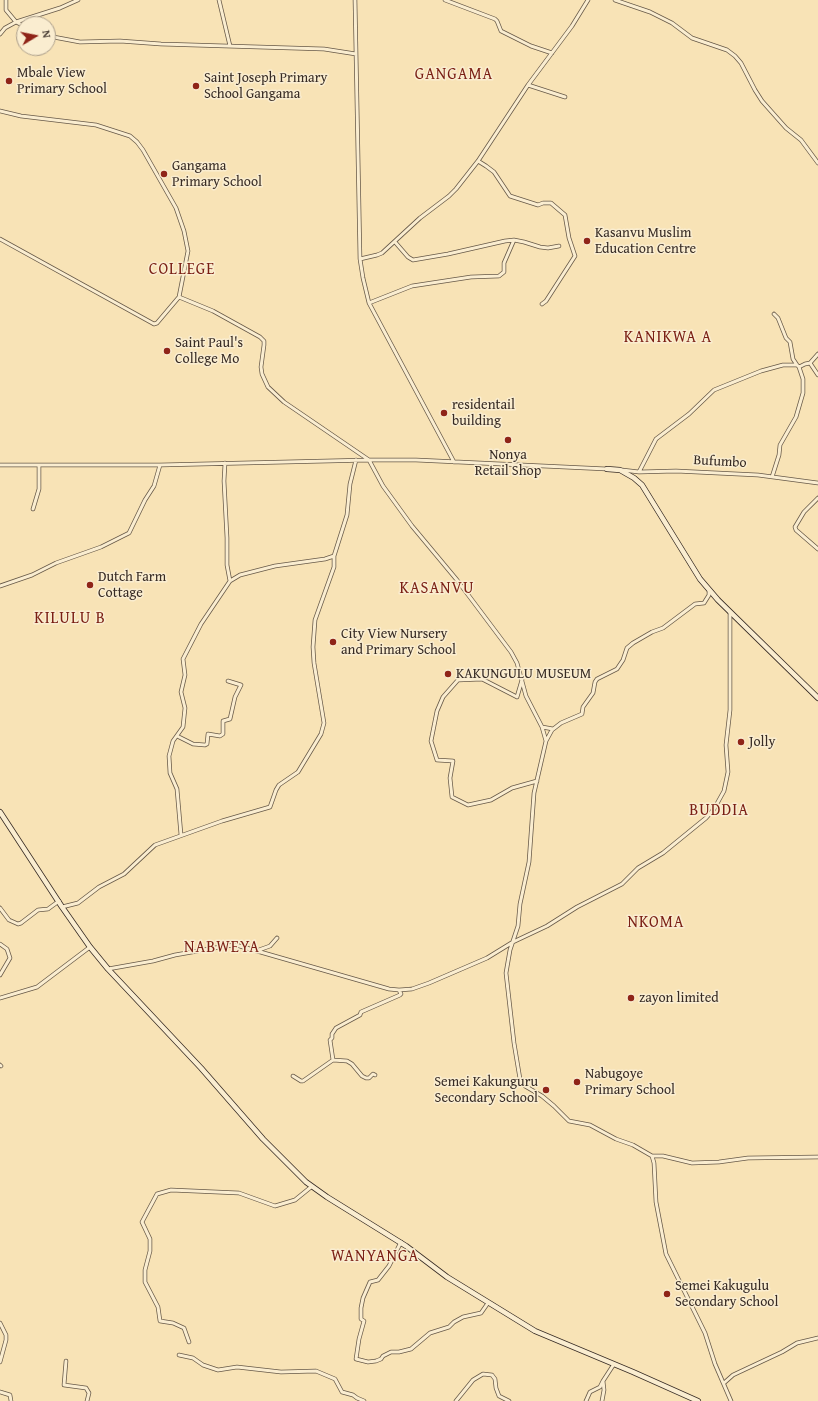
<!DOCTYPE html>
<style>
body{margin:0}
#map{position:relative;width:818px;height:1401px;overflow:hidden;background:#f8e3b6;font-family:"Gentium Book Plus",serif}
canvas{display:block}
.north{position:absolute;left:16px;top:16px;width:40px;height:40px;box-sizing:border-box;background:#faedd0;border:1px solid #ac9f8b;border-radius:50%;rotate:80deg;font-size:11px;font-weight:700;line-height:16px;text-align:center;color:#372b24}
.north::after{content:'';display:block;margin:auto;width:14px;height:18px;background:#8f2418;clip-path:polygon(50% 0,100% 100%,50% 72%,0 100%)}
</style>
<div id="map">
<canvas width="818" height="1401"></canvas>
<div class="north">N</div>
</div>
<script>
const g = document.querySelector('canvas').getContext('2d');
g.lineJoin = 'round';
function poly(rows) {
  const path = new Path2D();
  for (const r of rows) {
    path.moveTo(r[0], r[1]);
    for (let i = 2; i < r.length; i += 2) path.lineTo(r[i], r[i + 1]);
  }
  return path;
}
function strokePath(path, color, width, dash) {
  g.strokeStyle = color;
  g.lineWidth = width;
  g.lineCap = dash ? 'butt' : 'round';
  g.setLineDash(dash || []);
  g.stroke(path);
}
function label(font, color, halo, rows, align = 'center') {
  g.font = font + ' "Gentium Book Plus",serif';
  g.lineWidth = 3;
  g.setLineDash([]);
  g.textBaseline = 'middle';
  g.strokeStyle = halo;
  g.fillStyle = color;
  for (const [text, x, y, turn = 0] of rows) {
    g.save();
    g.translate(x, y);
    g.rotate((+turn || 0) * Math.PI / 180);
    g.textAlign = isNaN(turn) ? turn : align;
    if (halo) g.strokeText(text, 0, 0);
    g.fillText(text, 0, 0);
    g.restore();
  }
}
const street = poly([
 [6,0,6,10,16,22,24,26],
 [219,0,230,46],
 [355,0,360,259,363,278,369,303,454,462],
 [445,0,495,19,497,21,501,31,531,46,552,53],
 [615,0,650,12,672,23,692,38,727,50,735,56,741,63,755,90,762,101,786,128,801,140,818,163],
 [0,34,5,28,16,22,60,8,78,0],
 [48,36,80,42,120,41,161,44,324,49,356,54],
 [528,85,565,97],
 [0,111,21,116,96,125,130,136,137,142,143,150,176,208,184,231,188,251,179,297],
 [478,161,486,166,494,172,510,196,538,205,543,203,551,203,565,215,569,238,575,256,546,301,542,304],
 [0,239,154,324,157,323,179,297,213,311,260,337,264,341,264,345,261,367,262,374,268,387,284,402,369,460,383,486,412,526,457,580,511,652,517,663,526,696,542,727,546,741,534,793,529,862,520,904,518,926,510,950,506,973,514,1043,520,1079,525,1086,542,1096,554,1106,569,1121,590,1125,616,1139,633,1145,652,1156,654,1163,656,1202,666,1254,705,1333,715,1364,731,1401],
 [395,242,408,257,413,260,448,254,505,241,514,240,524,242,540,247,548,248,559,246],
 [360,259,377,255,382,253,420,218,449,196,456,189,478,161,528,85,572,26,588,0],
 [369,303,412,286,471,277,499,276,504,272,504,263,514,240],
 [774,314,778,318,786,338,790,342,793,359,797,365,799,367,805,364,810,363,818,375],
 [810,363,818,354],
 [225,463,224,481,227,538,227,565,230,581],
 [0,465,160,465,369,460,416,460,607,469],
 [622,470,639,472,676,471,758,475,818,483],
 [639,472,656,439,689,414,714,390,761,371,783,365,797,365],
 [772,477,779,455,780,445,796,417,803,393,803,379,799,367],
 [818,498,804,512,795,527,796,530,818,549],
 [33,509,39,489,39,466],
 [0,586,32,575,56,563,101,547,129,533,145,500,154,486,160,465],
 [522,680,517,697,482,679,458,680,443,697,437,711,431,741,437,760,453,761,450,778,452,797,468,805,491,800,512,788,537,781],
 [542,727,553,729],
 [177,736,193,744,205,745,207,744,208,734,220,736,223,734,223,721,230,719,235,697,241,685,228,681],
 [546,741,552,730,561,723,582,714,583,707,593,693,595,682,597,679,617,669,623,660,627,648,633,643,652,632,663,628,695,604,704,603,709,595,709,591],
 [181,835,177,789,170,773,169,756,173,741,183,727,185,708,181,692,185,675,183,659,201,624,230,581,240,575,275,566,325,559,334,556],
 [62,907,78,903,99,887,124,874,155,845,222,821,270,807,276,790,279,785,298,772,321,734,324,723,314,663,313,647,315,620,334,567,334,556,347,515,350,484,356,460],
 [0,908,9,920,18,924,21,923,38,910,48,909,59,901],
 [0,944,7,949,10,958,0,975],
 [256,951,270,946,277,938],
 [108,969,153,961,175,955,226,946,236,945,389,989,399,990,412,989,429,983,487,958,513,942,547,926,577,907,622,884,638,868,663,853,706,818,714,809,724,791,728,772,726,745,730,710,730,612],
 [0,998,37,987,90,947],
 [0,1065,1,1066],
 [375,1075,373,1074,369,1078,366,1078,362,1076,352,1064,347,1061,333,1060,330,1040,332,1038,332,1034,336,1028,360,1015,361,1012,400,995,401,994,399,990],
 [293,1076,301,1081,303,1081,333,1060],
 [652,1156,663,1156,692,1163,719,1162,748,1158,818,1157],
 [401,1242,389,1266,378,1280,370,1282,363,1298,361,1308,361,1319,364,1321,359,1339,356,1359,368,1362,376,1361,381,1359,383,1356,391,1352,399,1352,411,1349,430,1333,449,1327,454,1322,463,1317,481,1313,488,1303],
 [0,1323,6,1335,6,1340,0,1362],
 [189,1342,184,1328,173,1323,160,1321,158,1307,145,1282,145,1270,150,1251,150,1239,142,1222,157,1194,171,1190,239,1193,275,1206,295,1200,311,1187],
 [179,1355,193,1358,203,1365,218,1370,237,1367,281,1372,316,1371,335,1379,342,1392,353,1395,357,1398,364,1401],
 [66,1361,64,1385,86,1388,89,1393,87,1401],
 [724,1383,733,1375,782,1352,797,1343,818,1338],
 [0,1392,10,1395,11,1401],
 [456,1401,473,1380,483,1374,492,1375,495,1379,496,1388,499,1396,509,1401],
 [586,1401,590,1392,600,1387,603,1381],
 [602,1401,604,1390,603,1381,614,1364]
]);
const secondary = poly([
 [607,469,620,470,634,478,642,485,700,579,718,600,818,698],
 [0,812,62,907,90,947,108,969,201,1068,263,1139,306,1182,327,1197,406,1246,447,1277,535,1331,633,1372,698,1401]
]);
const markers = [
 [9,81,4,"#8f2418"],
 [196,86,4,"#8f2418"],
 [164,174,4,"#8f2418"],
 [587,241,4,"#8f2418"],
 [167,351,4,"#8f2418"],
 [444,413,4,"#8f2418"],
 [508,440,4,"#8f2418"],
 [90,585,4,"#8f2418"],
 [333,642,4,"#8f2418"],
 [448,674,4,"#8f2418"],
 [741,742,4,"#8f2418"],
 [631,998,4,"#8f2418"],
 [577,1082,4,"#8f2418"],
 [546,1090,4,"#8f2418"],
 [667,1294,4,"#8f2418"]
];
const poiNames = [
 ["Mbale View",17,73],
 ["Primary School",17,89],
 ["Saint Joseph Primary",204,78],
 ["School Gangama",204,94],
 ["Gangama",172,166],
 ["Primary School",172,182],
 ["Kasanvu Muslim",595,233],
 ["Education Centre",595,249],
 ["Saint Paul's",175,343],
 ["College Mo",175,359],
 ["residentail",452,405],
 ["building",452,421],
 ["Nonya",508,455,"center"],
 ["Retail Shop",508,471,"center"],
 ["Dutch Farm",98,577],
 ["Cottage",98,593],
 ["City View Nursery",341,634],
 ["and Primary School",341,650],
 ["KAKUNGULU MUSEUM",456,674],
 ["Jolly",749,742],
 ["zayon limited",639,998],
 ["Nabugoye",585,1074],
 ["Primary School",585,1090],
 ["Semei Kakunguru",538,1082,"right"],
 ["Secondary School",538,1098,"right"],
 ["Semei Kakugulu",675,1286],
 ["Secondary School",675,1302]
];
const streetNames = [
 ["Bufumbo",720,462,3]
];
const quarterNames = [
 ["GANGAMA",454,75],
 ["COLLEGE",182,270],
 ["KANIKWA A",668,338],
 ["KASANVU",437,589],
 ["KILULU B",70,619],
 ["BUDDIA",719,811],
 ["NKOMA",656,923],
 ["NABWEYA",222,948],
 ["WANYANGA",375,1257]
];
strokePath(street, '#675948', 4.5);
strokePath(secondary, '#372b24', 6);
strokePath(street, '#faedd0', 3);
strokePath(secondary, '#faedd0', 4.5);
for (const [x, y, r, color] of markers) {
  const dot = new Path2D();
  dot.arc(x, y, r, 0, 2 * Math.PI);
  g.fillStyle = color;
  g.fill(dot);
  strokePath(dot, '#faedd0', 1.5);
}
label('14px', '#372b24', '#faedd0', poiNames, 'left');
label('14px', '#372b24', '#faedd0', streetNames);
g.letterSpacing = '1px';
label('16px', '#7a1f14', '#faedd0', quarterNames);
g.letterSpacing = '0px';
</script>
